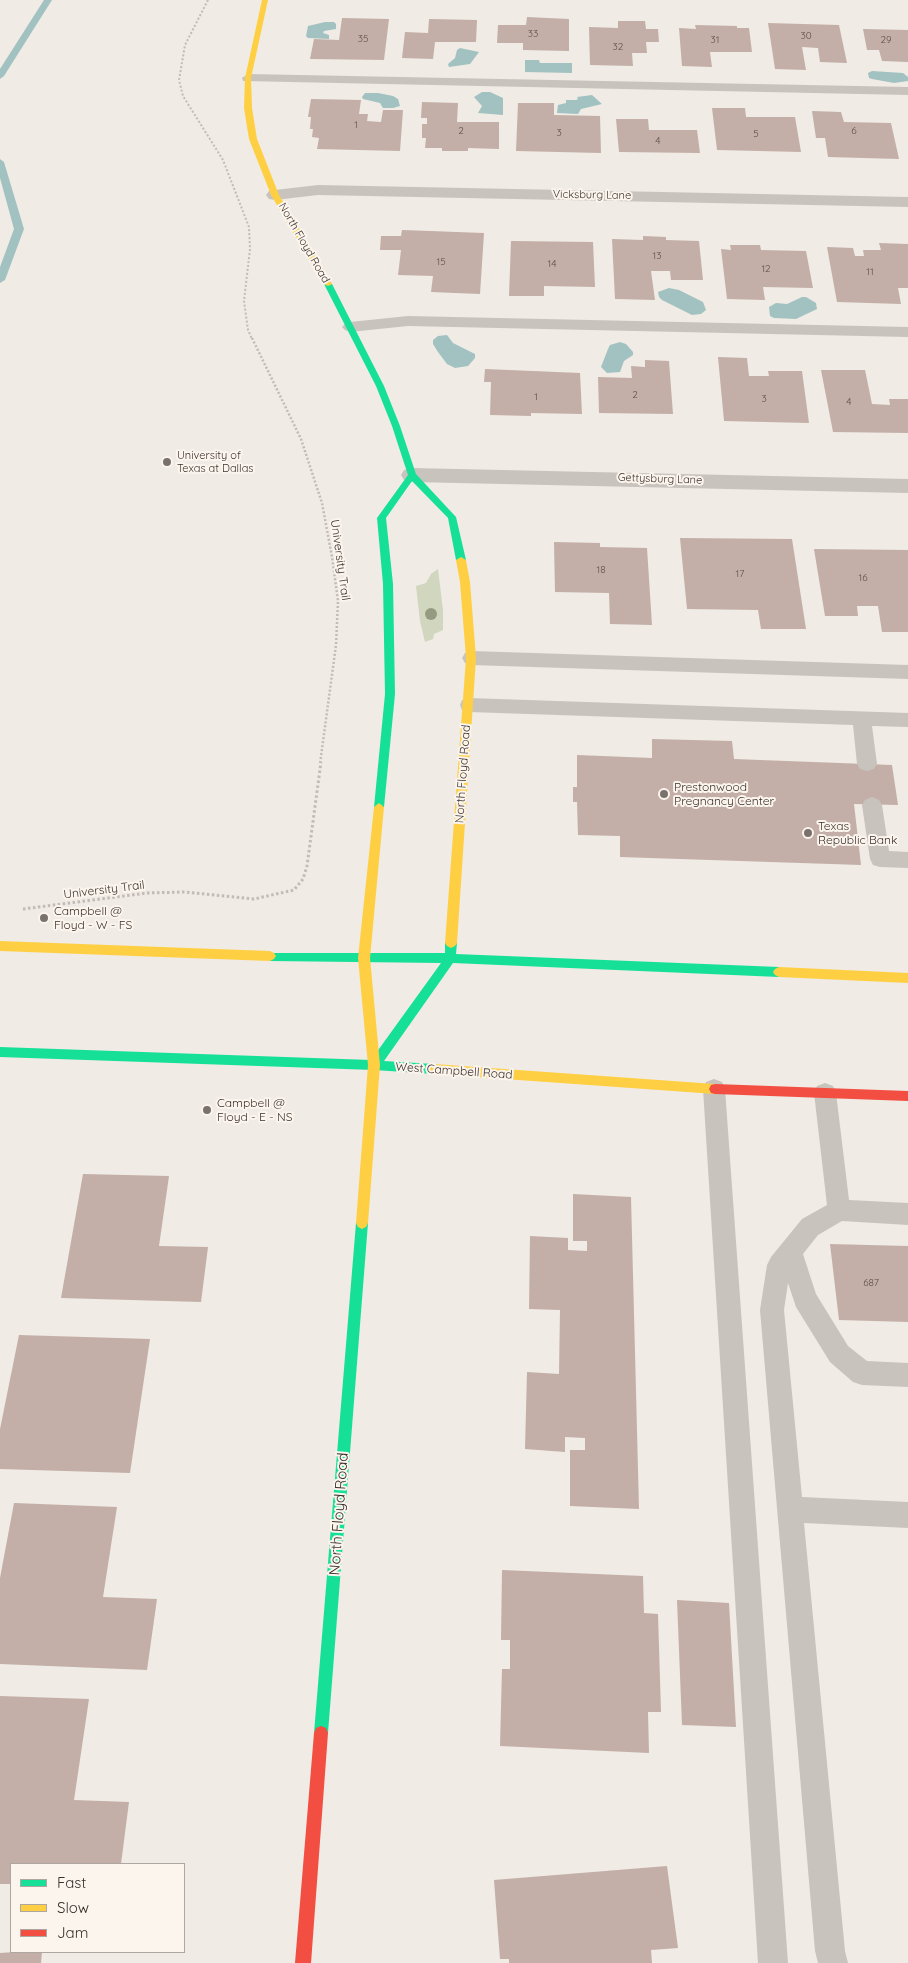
<!DOCTYPE html>
<style>
body{margin:0}
#map{position:relative;width:908px;height:1963px;overflow:hidden;background:#f0ebe5;font-family:Quicksand,sans-serif}
canvas{display:block}
.legend{position:absolute;left:10px;top:1863px;width:175px;height:90px;box-sizing:border-box;background:#fbf5ee;border:1px solid #aea6a0;margin:0;padding:6px 9px;list-style:none;font-size:15px;color:#3b302b}
.legend li{display:flex;align-items:center;gap:10px;height:25px}
.legend b{width:25px;border:1px solid #aea6a0}
</style>
<div id="map">
<canvas width="908" height="1963"></canvas>
<ul class="legend">
<li><b style="height:6px;background:#16e098"></b>Fast</li>
<li><b style="height:6px;background:#ffcf43"></b>Slow</li>
<li><b style="height:6px;background:#f24e42"></b>Jam</li>
</ul>
</div>
<script>
const g = document.querySelector('canvas').getContext('2d');
g.lineJoin = 'round';
function fillPath(path, color) {
  g.fillStyle = color;
  g.fill(path, 'evenodd');
}
function poly(rows) {
  const path = new Path2D();
  for (const r of rows) {
    path.moveTo(r[0], r[1]);
    for (let i = 2; i < r.length; i += 2) path.lineTo(r[i], r[i + 1]);
  }
  return path;
}
function strokePath(path, color, width, dash) {
  g.strokeStyle = color;
  g.lineWidth = width;
  g.lineCap = dash ? 'butt' : 'round';
  g.setLineDash(dash || []);
  g.stroke(path);
}
function label(font, color, halo, rows, align = 'center') {
  g.font = font + ' Quicksand,sans-serif';
  g.lineWidth = 4;
  g.setLineDash([]);
  g.textBaseline = 'middle';
  g.strokeStyle = halo;
  g.fillStyle = color;
  for (const [text, x, y, turn = 0] of rows) {
    g.save();
    g.translate(x, y);
    g.rotate((+turn || 0) * Math.PI / 180);
    g.textAlign = isNaN(turn) ? turn : align;
    if (halo) g.strokeText(text, 0, 0);
    g.fillText(text, 0, 0);
    g.restore();
  }
}
const green = poly([
 [438,569,443,610,443,630,434,634,433,639,425,642,420,621,416,586,426,583,431,574]
]);
const water = poly([
 [325,22,334,22,336,24,336,29,324,31,323,33,329,35,329,39,308,38,306,36,308,26],
 [460,48,479,52,470,64,449,67,448,64,455,58,457,50],
 [525,60,539,60,540,63,572,63,572,73,525,72],
 [872,71,903,73,908,77,908,81,894,83,872,79,869,78,868,73],
 [482,92,490,92,503,98,503,115,478,113,482,106,474,97],
 [365,93,378,93,393,96,398,99,400,106,393,108,383,108,380,103,363,99,362,97],
 [592,95,602,104,581,109,578,114,557,113,558,105,566,103,566,100,576,100,578,99,577,97],
 [669,288,679,290,703,302,706,310,701,314,692,315,662,300,659,297,658,292],
 [802,297,806,297,816,303,817,309,796,319,774,318,770,316,769,307,776,303,787,304],
 [447,335,453,343,475,354,475,358,468,366,455,368,447,364,438,352,433,344,433,340,438,336],
 [620,342,626,344,633,352,633,355,624,361,620,372,607,373,601,367,608,349,610,345]
]);
const stream = poly([
 [44,0,52,0,4,76,0,79,0,69,44,0],
 [0,159,4,162,24,229,5,280,0,283,0,267,14,229,0,178,0,159]
]);
const building = poly([
 [527,17,569,19,569,51,523,50,523,43,497,43,498,25,526,25],
 [342,18,389,19,384,60,310,59,314,39,339,40],
 [429,19,477,20,476,42,435,42,433,59,402,58,405,32,428,33],
 [618,21,645,21,646,29,658,29,659,42,646,42,647,53,632,53,633,66,590,65,589,27,618,28],
 [768,23,839,25,847,63,820,62,818,48,802,47,806,70,775,69],
 [695,25,737,26,737,28,749,28,752,52,710,52,712,67,682,66,679,28,696,29],
 [863,29,908,30,908,62,882,61,879,50,867,50],
 [311,99,361,100,359,114,368,114,367,121,381,122,383,110,403,110,400,151,317,149,319,138,312,137,313,129,310,129,311,117,308,117],
 [422,102,458,103,457,122,499,122,499,149,468,148,468,151,442,151,442,148,425,148,426,138,422,138,422,124,427,124,427,118,421,118],
 [518,103,554,103,554,115,600,116,601,153,516,151],
 [712,108,745,108,746,117,795,117,801,152,717,150],
 [812,111,841,112,844,122,891,123,899,159,828,157,825,138,816,138],
 [616,119,648,119,649,130,697,130,700,153,619,152],
 [402,230,484,233,480,294,431,292,433,276,398,275,401,250,380,250,381,236,401,236],
 [643,236,666,237,666,240,699,241,703,280,671,280,670,271,651,271,655,300,615,299,612,239,643,240],
 [511,241,593,242,595,287,544,286,544,296,509,296],
 [879,243,908,244,908,288,898,288,901,304,837,302,827,247,853,248,855,256,864,256,863,250,881,250],
 [730,245,760,245,761,250,806,251,813,288,763,287,765,300,727,299,721,249,731,250],
 [718,357,747,358,749,376,769,376,768,371,802,371,809,423,724,421],
 [645,360,669,361,673,414,599,413,598,377,632,378,631,366,645,367],
 [485,369,580,373,582,414,531,413,531,416,490,415,491,382,484,382],
 [821,370,865,370,872,404,890,405,889,399,908,399,908,433,833,432],
 [680,538,792,539,806,629,761,629,758,610,687,609],
 [554,542,600,543,600,547,647,548,652,625,610,624,609,593,555,592],
 [814,549,908,550,908,632,882,632,878,606,857,606,858,616,825,616],
 [652,739,732,741,734,759,892,765,898,805,854,804,861,865,620,857,620,836,578,835,577,802,573,802,573,787,577,787,577,755,652,758],
 [83,1174,169,1176,159,1246,208,1247,201,1302,61,1298],
 [573,1194,631,1197,639,1509,570,1506,570,1450,585,1450,585,1438,565,1437,565,1452,525,1449,527,1372,559,1374,560,1310,529,1309,530,1236,568,1238,568,1250,587,1251,587,1241,573,1241],
 [830,1244,908,1246,908,1322,839,1320],
 [19,1335,150,1339,130,1473,0,1469,0,1429],
 [14,1503,117,1507,103,1597,157,1599,147,1670,0,1664,0,1578],
 [502,1570,643,1576,644,1613,658,1614,661,1712,648,1712,649,1753,500,1746,502,1669,510,1669,510,1640,501,1640],
 [677,1600,729,1603,736,1727,682,1725],
 [0,1696,89,1699,74,1800,129,1802,121,1864,11,1864,11,1884,0,1884],
 [667,1866,678,1948,651,1950,652,1963,509,1963,509,1959,500,1959,494,1880],
 [15,1952,42,1952,41,1963,0,1963,0,1953]
]);
const pathFar2 = poly([
 [208,0,185,45,179,80,183,96,223,160,249,227,250,249,244,301,248,330,252,339]
]);
const pathFar1 = poly([
 [252,338,301,439,322,503,332,557,338,601,336,645,320,764]
]);
const path = poly([
 [23,909,147,893,184,892,254,899,294,890,303,879,307,866,321,762]
]);
const lane = poly([
 [248,74,908,87,908,95,243,81,242,78,248,74],
 [408,316,908,327,908,337,408,326,350,332,345,330,342,327,345,324,350,322,408,316],
 [471,651,908,665,908,679,471,665,465,663,462,658,465,653,471,651],
 [469,698,908,713,908,727,872,726,877,764,874,769,867,771,860,769,857,764,853,725,469,712,462,710,460,705,462,700,469,698],
 [872,797,879,800,882,805,889,851,908,852,908,868,880,867,873,865,870,859,862,805,865,800,872,797],
 [714,1079,722,1082,725,1089,788,1963,758,1963,703,1089,706,1082,714,1079],
 [825,1083,833,1086,836,1093,849,1200,908,1203,908,1225,842,1221,818,1235,803,1254,816,1294,848,1346,867,1361,908,1363,908,1387,862,1385,853,1382,830,1362,796,1307,788,1283,784,1310,802,1497,908,1502,908,1528,804,1523,845,1951,848,1963,818,1963,815,1951,760,1310,767,1265,771,1257,802,1219,827,1205,814,1093,817,1086,825,1083]
]);
const street = poly([
 [318,185,908,197,908,207,318,195,275,200,269,199,266,195,269,191,275,190,318,185],
 [412,468,908,479,908,493,412,482,404,480,401,475,404,470,412,468]
]);
const fast = poly([
 [325,282,332,284,384,386,400,426,416,474,456,517,466,560,461,563,456,560,448,518,412,481,386,518,393,584,395,694,384,807,379,811,374,807,385,694,383,584,377,518,408,475,392,426,376,386,324,284,325,282],
 [451,938,455,940,457,943,456,954,779,967,783,969,785,972,783,975,779,977,453,963,384,1061,434,1064,438,1065,440,1069,438,1073,434,1074,374,1070,0,1057,0,1047,371,1060,441,963,270,961,266,959,264,956,266,953,445,953,445,943,447,940,451,938],
 [362,1217,366,1219,368,1223,328,1733,326,1738,321,1740,316,1738,314,1733,356,1223,358,1219,362,1217]
]);
const slow = poly([
 [262,0,268,0,251,78,252,108,257,139,279,195,332,284,328,286,324,284,271,195,249,139,244,108,245,78,262,0],
 [461,557,466,560,470,582,476,658,457,943,455,946,451,948,447,946,445,943,466,658,460,582,456,560,461,557],
 [379,803,384,807,370,958,380,1065,368,1223,366,1227,362,1229,358,1227,356,1223,368,1065,358,958,374,807,379,803],
 [0,941,270,951,274,953,276,956,274,959,270,961,0,951,0,941],
 [779,967,908,973,908,983,779,977,775,975,773,972,775,969,779,967],
 [434,1064,715,1084,719,1085,721,1089,719,1093,715,1094,434,1074,430,1073,428,1069,430,1065,434,1064]
]);
const jam = poly([
 [715,1084,908,1091,908,1101,715,1094,711,1093,709,1089,711,1085,715,1084],
 [321,1726,326,1728,328,1733,311,1963,295,1963,314,1733,316,1728,321,1726]
]);
const trees = [
 [431,614]
];
const markers = [
 [167,462,5,"#7a716c"],
 [664,794,5,"#7a716c"],
 [808,833,5,"#7a716c"],
 [44,918,5,"#7a716c"],
 [207,1110,5,"#7a716c"]
];
const numberNames = [
 ["33",533,34],
 ["30",806,36],
 ["35",363,39],
 ["31",715,40],
 ["29",886,40],
 ["32",618,47],
 ["1",356,125],
 ["2",461,131],
 ["6",854,131],
 ["3",559,133],
 ["5",756,134],
 ["4",658,141],
 ["13",657,256],
 ["15",441,262],
 ["14",552,264],
 ["12",766,269],
 ["11",870,272],
 ["2",635,395],
 ["1",536,397],
 ["3",764,399],
 ["4",849,402],
 ["18",601,570],
 ["17",740,574],
 ["16",863,578],
 ["687",871,1283]
];
const farStreetnames = [
 ["Vicksburg Lane",592,195,1],
 ["North Floyd Road",304,243,60],
 ["Gettysburg Lane",660,479,2]
];
const farPoinames = [
 ["University of",177,456],
 ["Texas at Dallas",177,469]
];
const streetNames = [
 ["University Trail",340,560,82],
 ["North Floyd Road",463,774,-86],
 ["University Trail",104,890,-7],
 ["West Campbell Road",454,1071,4]
];
const poiNames = [
 ["Prestonwood",674,787],
 ["Pregnancy Center",674,801],
 ["Texas",818,826],
 ["Republic Bank",818,840],
 ["Campbell @",54,911],
 ["Floyd - W - FS",54,925],
 ["Campbell @",217,1103],
 ["Floyd - E - NS",217,1117]
];
const nearStreetnames = [
 ["North Floyd Road",339,1514,-86]
];
fillPath(green, '#d1d6bf');
fillPath(water, '#a1c2c1');
fillPath(stream, '#a1c2c1');
fillPath(building, '#c3afa7');
strokePath(pathFar2, '#c2bbb6', 2, [2, 2]);
strokePath(pathFar1, '#c2bbb6', 2.5, [2, 2]);
strokePath(path, '#c2bbb6', 3, [2.5, 2.5]);
fillPath(lane, '#c9c3be');
fillPath(street, '#c9c3be');
fillPath(fast, '#16e098');
fillPath(slow, '#ffcf43');
fillPath(jam, '#f24e42');
g.fillStyle = '#959b80';
for (const [x, y] of trees) {
  g.beginPath();
  g.arc(x, y, 6, 0, 2 * Math.PI);
  g.fill();
}
for (const [x, y, r, color] of markers) {
  const dot = new Path2D();
  dot.arc(x, y, r, 0, 2 * Math.PI);
  g.fillStyle = color;
  g.fill(dot);
  strokePath(dot, '#fbf5ee', 2);
}
label('10px', '#5d504a', null, numberNames);
label('11px', '#3b302b', '#fbf5ee', farStreetnames);
label('11px', '#3b302b', '#fbf5ee', farPoinames, 'left');
label('12px', '#3b302b', '#fbf5ee', streetNames);
label('12px', '#3b302b', '#fbf5ee', poiNames, 'left');
label('15px', '#3b302b', '#fbf5ee', nearStreetnames);
</script>
